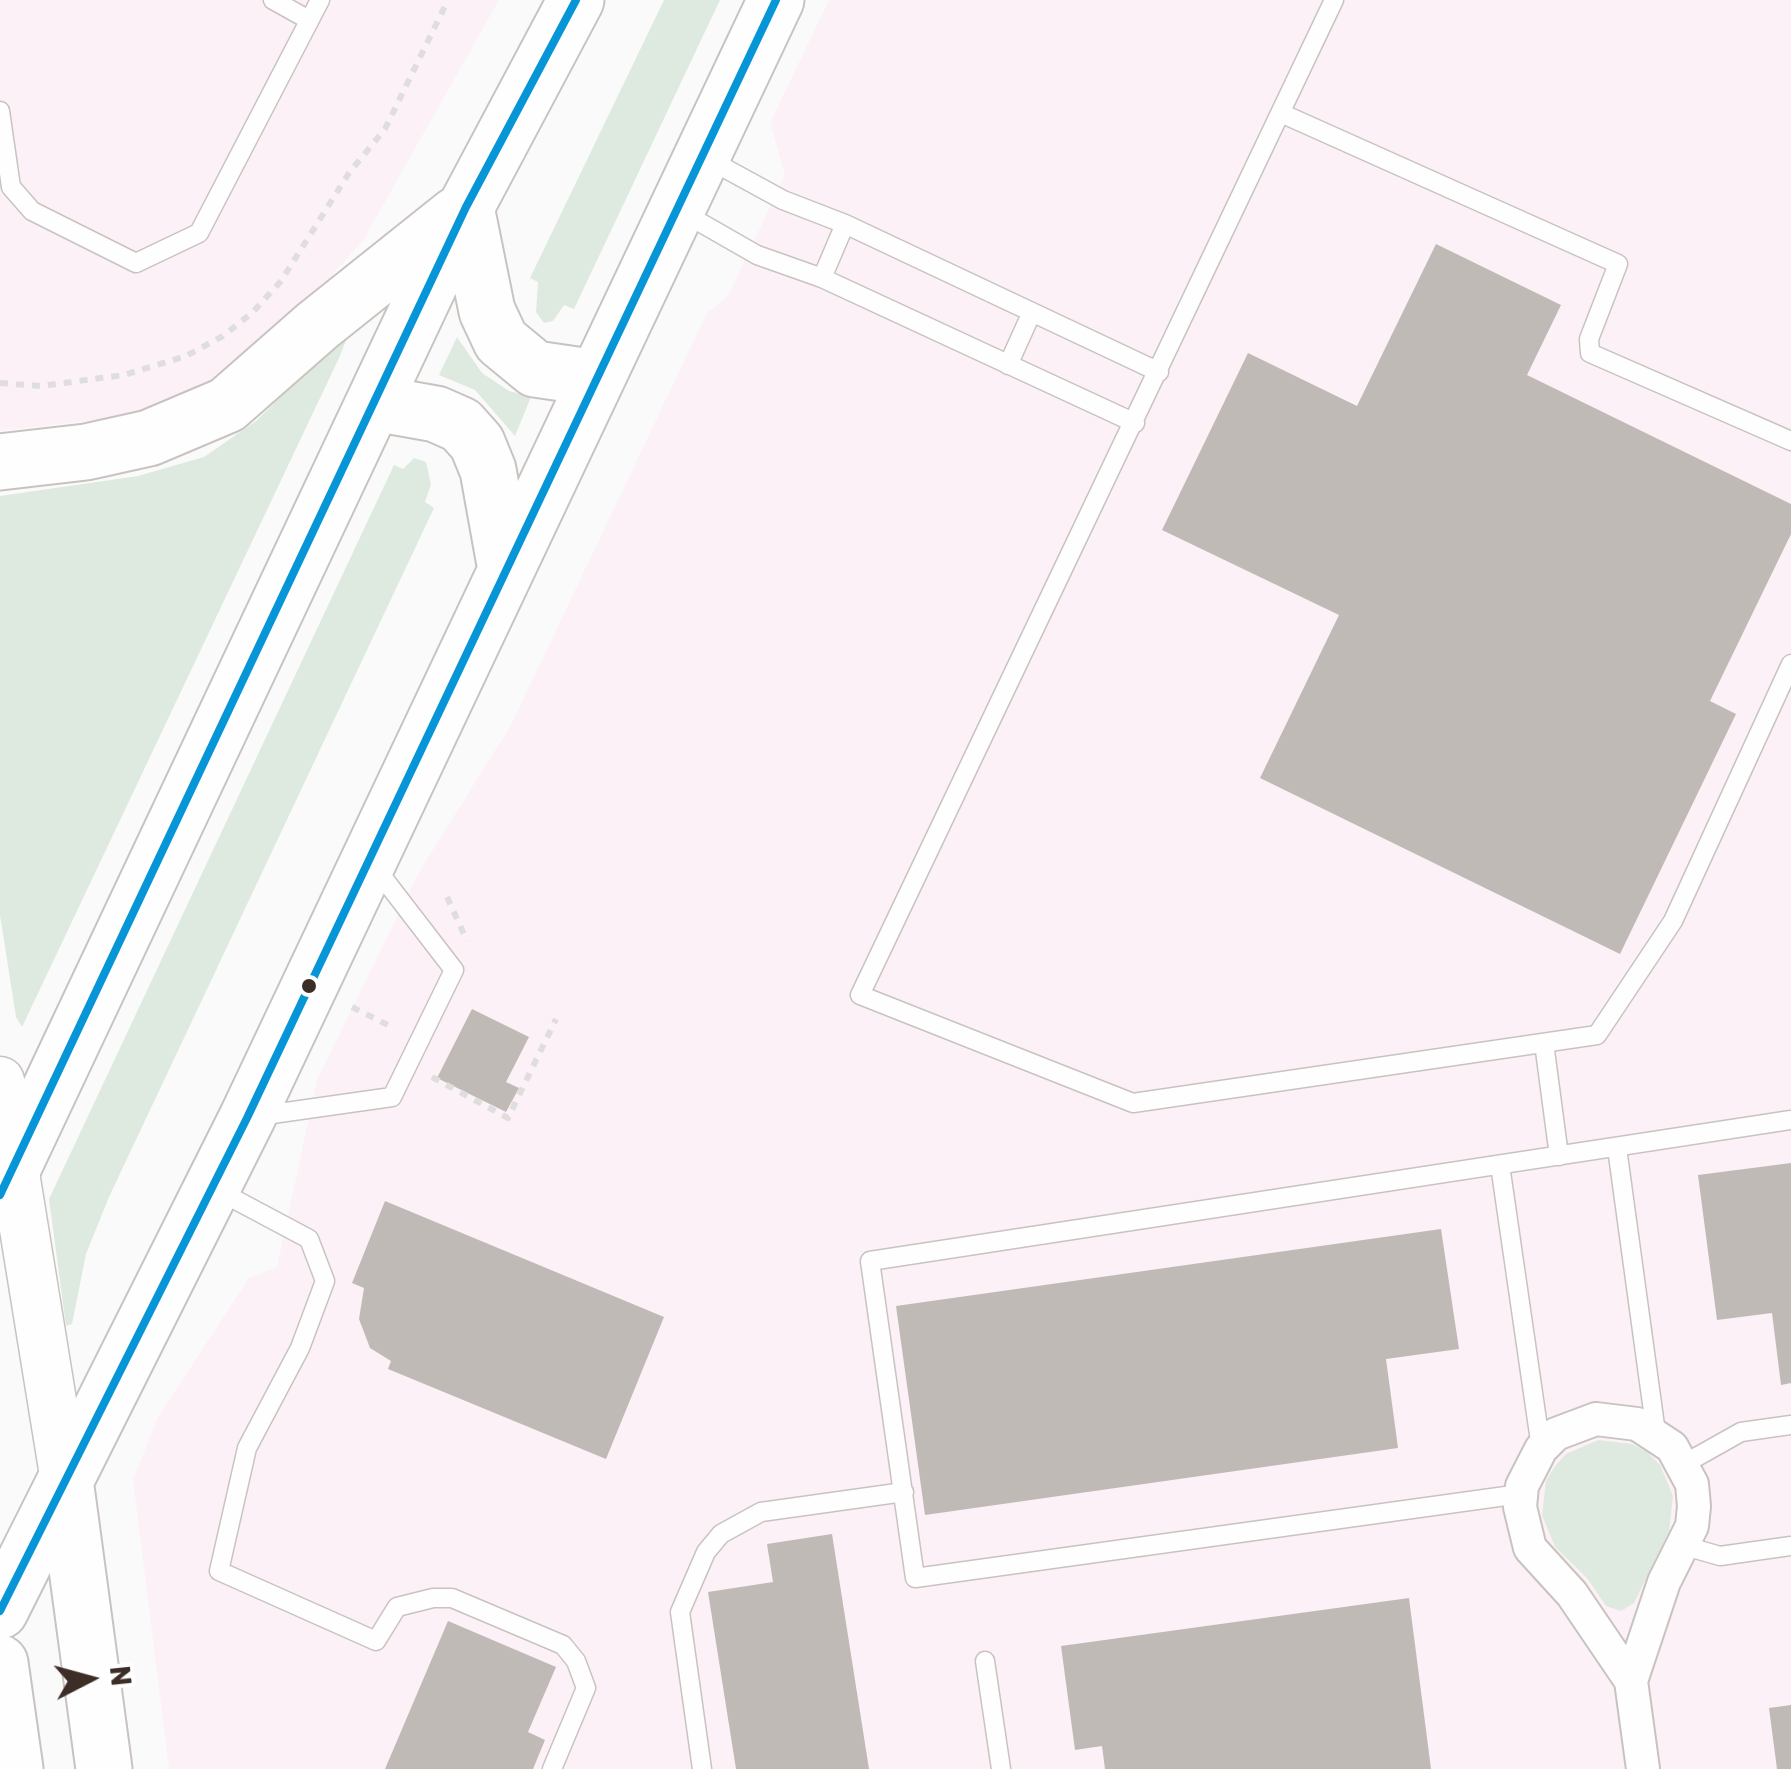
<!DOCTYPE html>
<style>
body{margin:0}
#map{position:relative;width:1791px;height:1769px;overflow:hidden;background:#fafafa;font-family:Rubik,sans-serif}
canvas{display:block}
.north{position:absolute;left:40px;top:1629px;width:100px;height:100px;-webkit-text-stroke:8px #fff;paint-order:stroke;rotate:84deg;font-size:28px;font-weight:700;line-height:40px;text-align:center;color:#3c2e27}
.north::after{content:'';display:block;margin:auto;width:35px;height:45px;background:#3c2e27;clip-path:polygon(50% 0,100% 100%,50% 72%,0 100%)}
</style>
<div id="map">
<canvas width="1791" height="1769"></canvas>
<div class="north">N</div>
</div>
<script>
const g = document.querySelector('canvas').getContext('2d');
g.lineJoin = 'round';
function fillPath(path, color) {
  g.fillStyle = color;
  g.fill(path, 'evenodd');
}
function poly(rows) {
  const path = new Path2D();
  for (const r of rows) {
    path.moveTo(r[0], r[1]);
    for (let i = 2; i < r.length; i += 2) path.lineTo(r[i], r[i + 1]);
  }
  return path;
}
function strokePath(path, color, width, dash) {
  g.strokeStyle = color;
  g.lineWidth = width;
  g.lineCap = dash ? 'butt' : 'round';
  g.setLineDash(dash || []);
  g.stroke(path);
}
const commercial = poly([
 [0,0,499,0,364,239,265,352,152,413,0,431],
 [829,0,1791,0,1791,1769,169,1769,133,1480,158,1417,249,1278,277,1267,317,1080,419,872,511,725,707,313,728,296,785,175,770,123]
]);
const green = poly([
 [664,0,720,0,574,309,564,305,553,321,544,323,536,312,538,282,530,278],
 [346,317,355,318,339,358,22,1027,16,1017,0,915,0,496,138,476,204,457,256,421,292,386],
 [457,337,482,373,509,391,531,397,515,436,475,390,439,375],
 [414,458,426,462,431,484,425,502,434,508,109,1197,86,1254,72,1324,66,1326,49,1199,394,465,403,469],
 [1598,1440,1632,1444,1647,1452,1660,1465,1673,1496,1669,1531,1634,1603,1621,1611,1606,1606,1587,1578,1555,1547,1542,1515,1546,1481,1555,1466,1566,1454]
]);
const building = poly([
 [1436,244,1561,305,1527,375,1791,504,1791,534,1710,701,1736,714,1620,954,1260,778,1339,615,1162,530,1248,353,1357,406],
 [472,1009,529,1037,506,1082,519,1088,506,1112,437,1078],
 [1791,1163,1791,1383,1781,1385,1772,1313,1717,1320,1698,1175],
 [385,1201,664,1317,606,1459,388,1369,391,1361,370,1348,359,1319,364,1288,352,1283],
 [1441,1229,1459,1349,1386,1359,1398,1448,925,1515,896,1306],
 [832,1534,869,1769,736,1769,708,1592,773,1582,767,1544],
 [1409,1598,1431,1769,1105,1769,1102,1746,1075,1750,1061,1646],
 [448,1621,556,1667,528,1732,545,1740,533,1769,385,1769],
 [1791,1705,1791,1769,1777,1769,1769,1708]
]);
const path = poly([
 [0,383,41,386,124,375,186,356,223,336,253,312,281,281,349,173,385,129,448,0],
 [447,897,467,941],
 [352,1007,390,1026],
 [432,1077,508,1118,556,1019]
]);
const lane = poly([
 [273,0,309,20],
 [1334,0,860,995,1133,1103,1597,1035,1673,921,1791,664],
 [0,111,11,187,32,211,136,263,199,233,320,0],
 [1283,114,1618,264,1589,339,1590,353,1791,441],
 [708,159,783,200,845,224,1159,372],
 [682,212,757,255,822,278,1135,423],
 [822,278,845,224],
 [1008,365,1032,312],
 [1544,1043,1559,1156],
 [258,1116,392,1097,454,970,374,866],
 [1617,1148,1656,1433],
 [1500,1165,1541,1448],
 [217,1190,309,1239,325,1281,300,1348,247,1448,219,1571,376,1641,397,1607,433,1598,452,1598,563,1645,576,1661,586,1688,552,1769],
 [1684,1464,1741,1432,1791,1425],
 [1520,1494,915,1578,870,1261,1791,1120],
 [1685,1546,1720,1556,1791,1546],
 [985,1661,1001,1769],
 [702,1769,680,1612,706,1552,721,1534,761,1512,904,1492]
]);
const street = poly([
 [1596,1419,1637,1424,1672,1447,1692,1484,1694,1506,1692,1526,1664,1582,1631,1681,1572,1594,1530,1548,1520,1507,1522,1486,1541,1449,1556,1434,1596,1419],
 [1631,1681,1643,1769]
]);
const secondary = poly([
 [0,1081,66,1487]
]);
const highway = poly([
 [466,207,487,311,501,341,535,369,597,378],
 [374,403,436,414,461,425,477,443,488,470,506,570],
 [0,462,86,452,149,438,227,405,317,326,456,215],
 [0,1195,466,207,576,0],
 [66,1487,104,1769],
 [0,1611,247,1118,776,0],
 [0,1663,15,1769]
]);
const bus1 = poly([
 [0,1195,466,207,576,0],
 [0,1611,247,1118,776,0]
]);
const markers = [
 [309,986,9,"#3c2e27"]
];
fillPath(commercial, '#fcf1f7');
fillPath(green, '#deeae0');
fillPath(building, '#c0bab6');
strokePath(lane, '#c9c3c0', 21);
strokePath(street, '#c9c3c0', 36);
strokePath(secondary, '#c9c3c0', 51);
strokePath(highway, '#c9c3c0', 59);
strokePath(path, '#dfdedd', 6, [8, 8]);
strokePath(lane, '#fefefe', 18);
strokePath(street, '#fefefe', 32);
strokePath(secondary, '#fefefe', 48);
strokePath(highway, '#fefefe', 55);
strokePath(bus1, '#0696d7', 8);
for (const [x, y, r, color] of markers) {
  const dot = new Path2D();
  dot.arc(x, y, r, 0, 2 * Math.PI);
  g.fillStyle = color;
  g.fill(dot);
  strokePath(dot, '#fff', 4);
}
</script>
